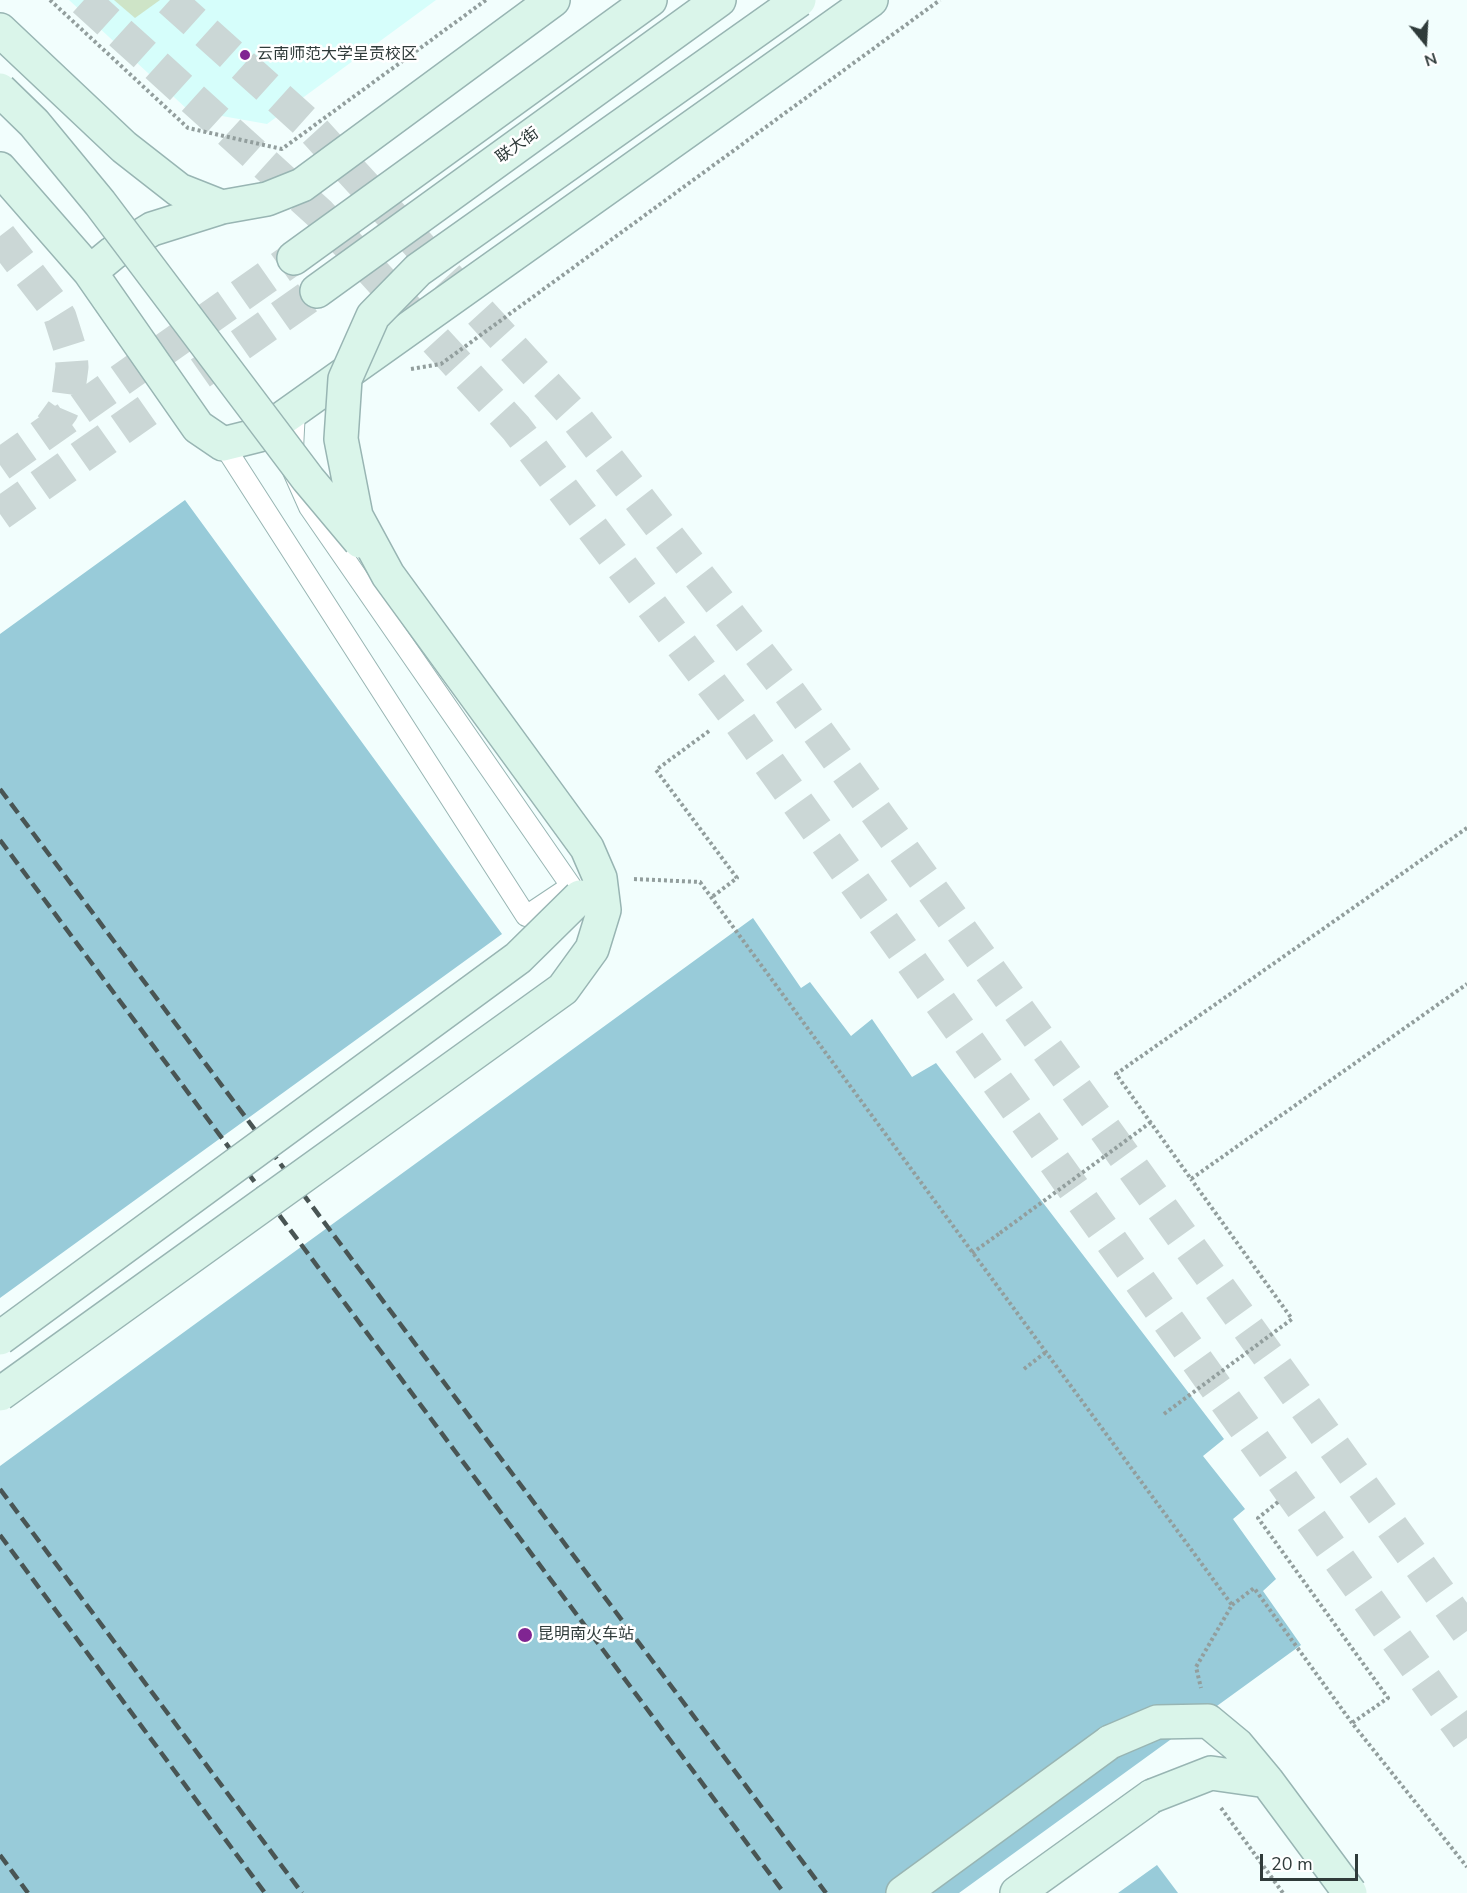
<!DOCTYPE html>
<meta charset="utf-8">
<style>
body{margin:0}
#map{position:relative;width:1467px;height:1893px;overflow:hidden;background:#f2fefd;font-family:"Nunito Sans",sans-serif}
canvas{display:block}
.north{position:absolute;left:1395px;top:12px;width:60px;height:60px;-webkit-text-stroke:4px #fff;paint-order:stroke;rotate:162deg;font-size:16px;font-weight:700;line-height:24px;text-align:center;color:#2f3b3a}
.north::after{content:'';display:block;margin:auto;width:21px;height:27px;background:#2f3b3a;clip-path:polygon(50% 0,100% 100%,50% 72%,0 100%)}
.scale{position:absolute;left:1260px;top:1854px;width:98px;height:27px;box-sizing:border-box;border:3px solid #2f3b3a;border-top:0;padding-left:8px;font-size:18px;line-height:21px;white-space:nowrap;color:#2f3b3a;-webkit-text-stroke:4px #fff;paint-order:stroke}
</style>
<div id="map">
<canvas width="1467" height="1893"></canvas>
<div class="north">N</div>
<div class="scale">20 m</div>
</div>
<script>
const g = document.querySelector('canvas').getContext('2d');
g.lineJoin = 'round';
function fillPath(path, color) {
  g.fillStyle = color;
  g.fill(path, 'evenodd');
}
function poly(rows) {
  const path = new Path2D();
  for (const r of rows) {
    path.moveTo(r[0], r[1]);
    for (let i = 2; i < r.length; i += 2) path.lineTo(r[i], r[i + 1]);
  }
  return path;
}
function strokePath(path, color, width, dash) {
  g.strokeStyle = color;
  g.lineWidth = width;
  g.lineCap = dash ? 'butt' : 'round';
  g.setLineDash(dash || []);
  g.stroke(path);
}
function label(font, color, halo, rows, align = 'center') {
  g.font = font + ' "Nunito Sans","Noto Sans SC",sans-serif';
  g.lineWidth = 5;
  g.setLineDash([]);
  g.textBaseline = 'middle';
  g.strokeStyle = halo;
  g.fillStyle = color;
  for (const [text, x, y, turn = 0] of rows) {
    g.save();
    g.translate(x, y);
    g.rotate((+turn || 0) * Math.PI / 180);
    g.textAlign = isNaN(turn) ? turn : align;
    if (halo) g.strokeText(text, 0, 0);
    g.fillText(text, 0, 0);
    g.restore();
  }
}
const built = poly([
 [69,0,436,0,267,124,188,110]
]);
const green = poly([
 [114,0,160,0,135,18]
]);
const building = poly([
 [185,500,502,934,0,1298,0,634],
 [753,918,801,988,810,982,851,1036,872,1019,912,1077,936,1063,1224,1439,1203,1456,1245,1509,1233,1519,1276,1579,1263,1591,1301,1645,959,1893,0,1893,0,1466],
 [1157,1865,1178,1893,1118,1893]
]);
const secondaryTunnel = poly([
 [0,236,50,301,60,317,71,352,72,367,68,397,62,411,51,426],
 [0,465,294,258],
 [0,514,317,291]
]);
const primaryTunnel = poly([
 [84,0,319,213,516,428,734,714,1467,1738],
 [170,0,309,125,573,414,789,692,1467,1631]
]);
const path = poly([
 [50,0,188,128,282,149,486,0],
 [411,369,441,364,940,0],
 [709,731,656,770,737,878,712,897],
 [1467,828,1116,1074,1191,1179,1467,984],
 [1105,1156,1151,1122],
 [972,1253,1000,1233],
 [1024,1369,1046,1352],
 [1164,1414,1292,1319,1191,1179],
 [1278,1502,1258,1518,1388,1698,1352,1723,1467,1867],
 [1232,1605,1254,1588,1352,1723],
 [1221,1808,1283,1893]
]);
const lane = poly([
 [223,444,526,916,571,886,309,507,292,469,295,410]
]);
const secondary = poly([
 [0,30,124,147,179,190,222,207],
 [0,169,90,272,198,427,223,444,259,435,871,0],
 [294,258,650,0],
 [90,272,113,253,152,229,222,207,267,199,302,185,553,0],
 [317,291,719,0],
 [903,1893,1110,1742],
 [1017,1893,1152,1796]
]);
const rail = poly([
 [0,789,826,1893],
 [0,840,784,1893],
 [0,1489,302,1893],
 [0,1535,265,1893],
 [0,1855,28,1893]
]);
const pathBridge = poly([
 [634,879,700,882,1232,1605,1196,1667,1201,1688],
 [1000,1233,1105,1156]
]);
const secondaryBridge = poly([
 [0,90,34,123,100,203,308,479,360,541],
 [0,1338,518,958,580,897],
 [0,1394,563,989,592,949,604,910,600,878,587,848,388,575,356,516,341,439,345,379,373,316,418,270,799,0],
 [1110,1742,1157,1722,1208,1721,1237,1745,1267,1781],
 [1152,1796,1211,1773,1267,1781,1350,1893]
]);
const markers = [
 [245,55,6,"#802592"],
 [525,1635,8,"#802592"]
];
const poiNames = [
 ["云南师范大学呈贡校区",257,55],
 ["昆明南火车站",538,1635]
];
const streetNames = [
 ["联大街",518,146,-36]
];
fillPath(built, '#d6fefb');
fillPath(green, '#cee4c7');
fillPath(building, '#98cbd9');
strokePath(secondaryTunnel, '#cbd7d6', 33, [33, 16]);
strokePath(primaryTunnel, '#cbd7d6', 33, [33, 16]);
strokePath(lane, '#98b5b3', 22);
strokePath(secondary, '#98b5b3', 36);
strokePath(path, '#929e9d', 4, [3, 3]);
strokePath(lane, '#fff', 20);
strokePath(secondary, '#daf5ea', 33);
strokePath(rail, '#495554', 4.5, [12, 6]);
strokePath(secondaryBridge, '#98b5b3', 36, []);
strokePath(pathBridge, '#929e9d', 4, [3, 3]);
strokePath(secondaryBridge, '#daf5ea', 33);
for (const [x, y, r, color] of markers) {
  const dot = new Path2D();
  dot.arc(x, y, r, 0, 2 * Math.PI);
  g.fillStyle = color;
  g.fill(dot);
  strokePath(dot, '#fff', 2);
}
label('16px', '#2f3b3a', '#fff', poiNames, 'left');
label('16px', '#2f3b3a', '#fff', streetNames);
</script>
